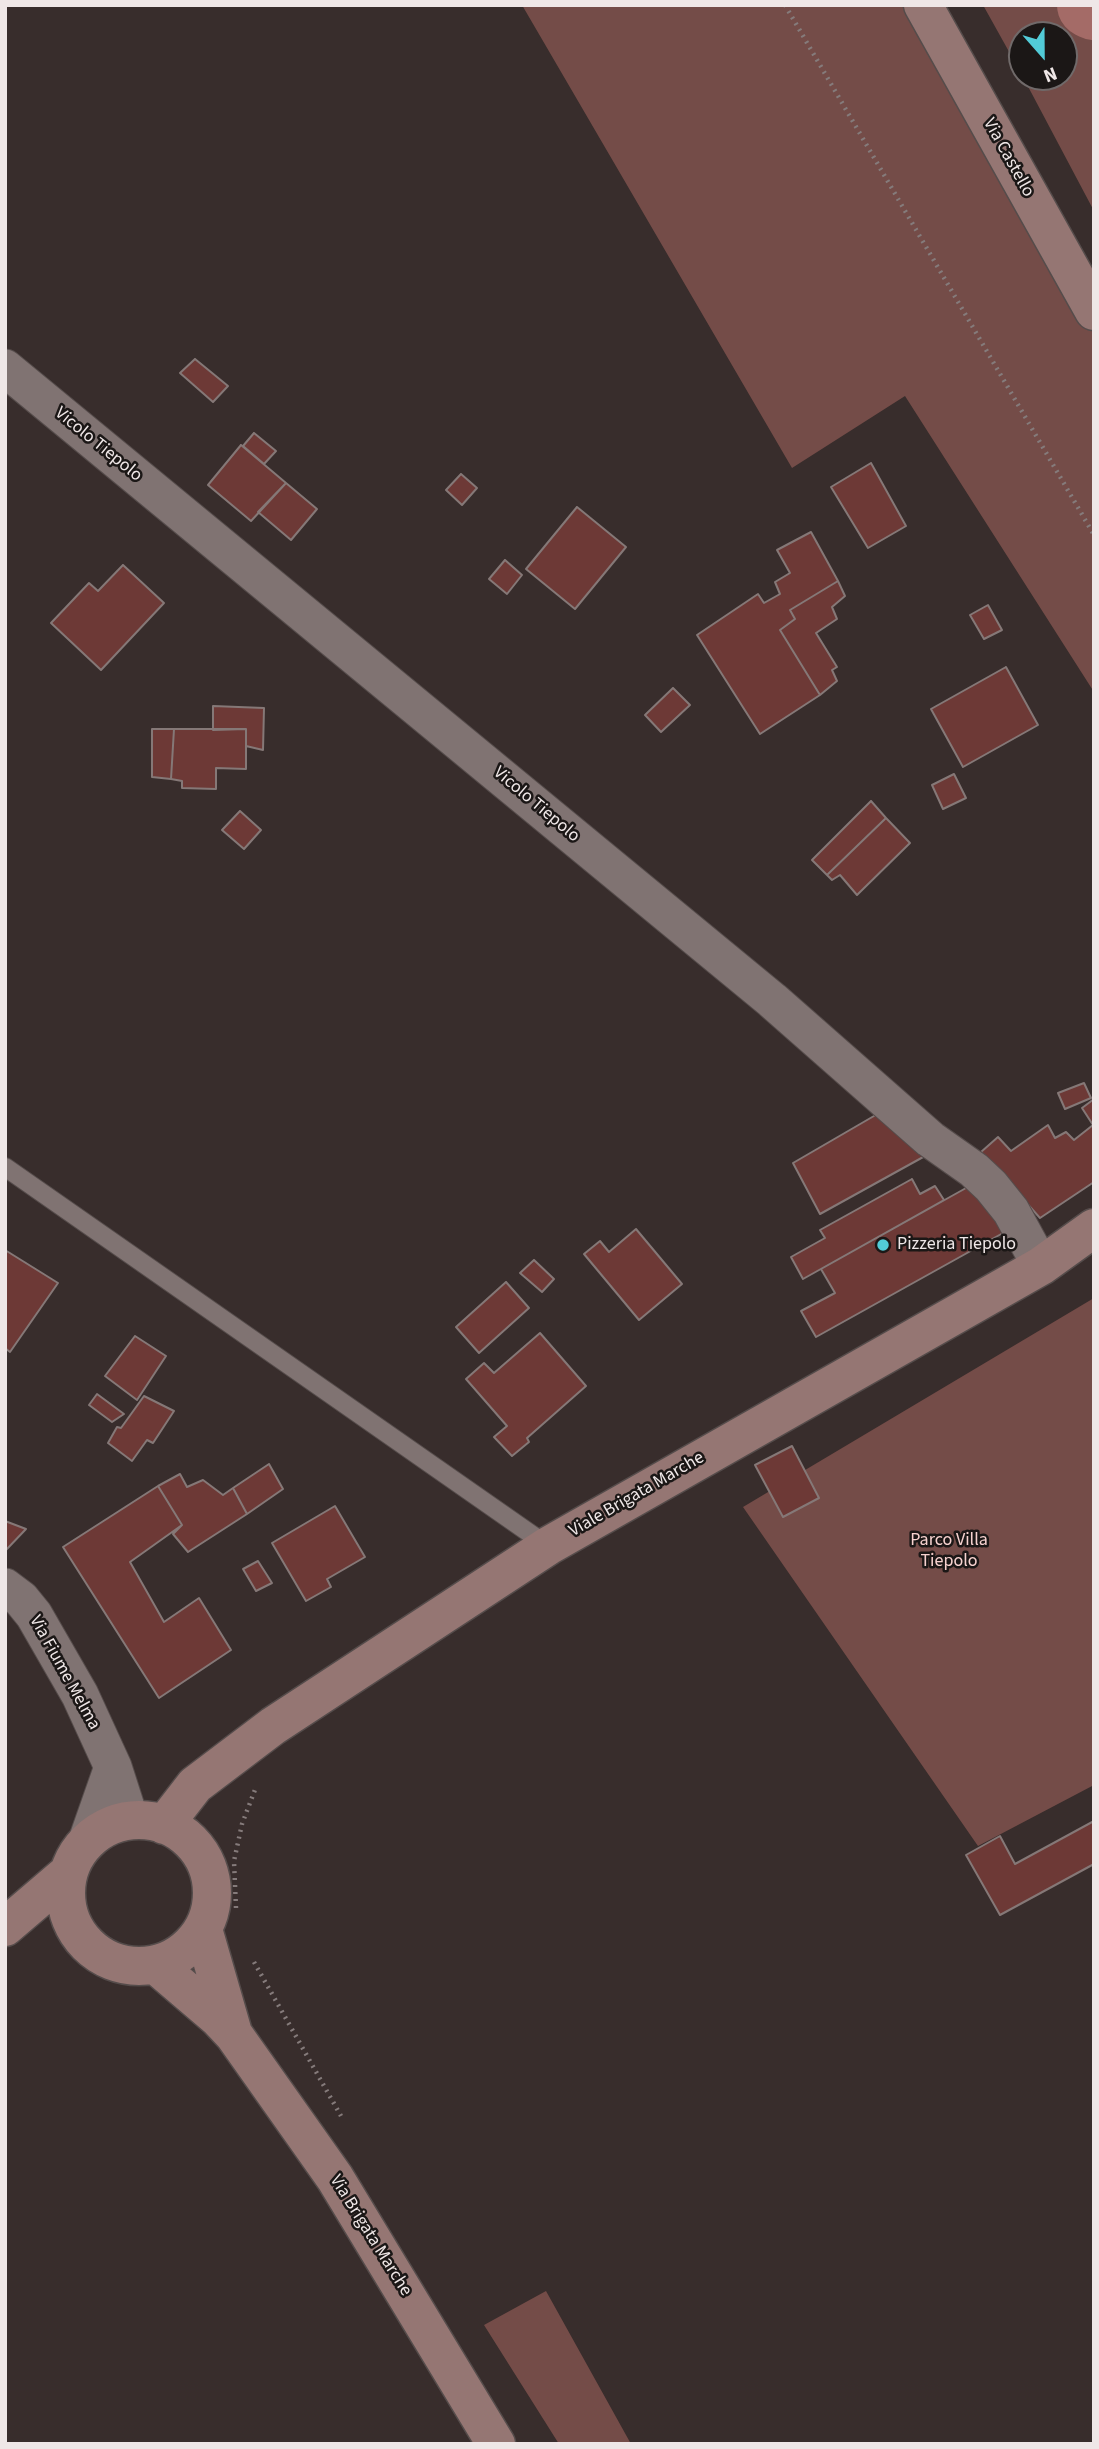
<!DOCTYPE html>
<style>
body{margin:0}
#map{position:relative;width:1099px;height:2449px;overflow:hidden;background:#382d2c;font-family:"Source Sans 3",sans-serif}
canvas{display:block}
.frame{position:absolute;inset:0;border:7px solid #efe7e7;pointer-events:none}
.north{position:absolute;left:1008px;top:21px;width:70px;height:70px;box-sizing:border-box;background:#1b1716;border:2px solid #706a6a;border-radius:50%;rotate:159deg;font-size:19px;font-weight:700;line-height:28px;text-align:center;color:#efe7e7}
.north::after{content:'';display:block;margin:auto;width:24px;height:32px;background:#52cbd7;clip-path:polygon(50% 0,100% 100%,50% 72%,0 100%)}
</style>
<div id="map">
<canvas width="1099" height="2449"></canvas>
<div class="frame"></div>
<div class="north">N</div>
</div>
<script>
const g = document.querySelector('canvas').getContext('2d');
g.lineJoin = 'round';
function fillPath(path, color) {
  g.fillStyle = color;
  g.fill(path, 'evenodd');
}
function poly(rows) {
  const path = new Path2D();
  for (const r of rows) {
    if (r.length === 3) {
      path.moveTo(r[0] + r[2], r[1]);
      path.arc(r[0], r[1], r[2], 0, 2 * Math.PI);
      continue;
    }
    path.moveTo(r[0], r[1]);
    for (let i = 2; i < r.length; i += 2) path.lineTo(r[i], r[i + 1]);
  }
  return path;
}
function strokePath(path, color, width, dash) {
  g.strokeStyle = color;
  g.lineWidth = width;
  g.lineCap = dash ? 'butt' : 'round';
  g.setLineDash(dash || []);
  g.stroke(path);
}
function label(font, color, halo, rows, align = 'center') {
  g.font = font + ' "Source Sans 3",sans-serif';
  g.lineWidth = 5;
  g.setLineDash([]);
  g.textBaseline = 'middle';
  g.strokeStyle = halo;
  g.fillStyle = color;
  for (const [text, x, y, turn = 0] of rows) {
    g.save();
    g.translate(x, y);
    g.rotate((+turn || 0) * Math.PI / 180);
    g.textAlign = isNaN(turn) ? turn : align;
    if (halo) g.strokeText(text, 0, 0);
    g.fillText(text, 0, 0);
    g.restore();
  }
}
const green = poly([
 [522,5,920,5,1094,321,1094,692,905,396,792,468],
 [983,5,1084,5,1094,14,1094,211,1023,77,1064,77,1064,35,1022,35,1022,75],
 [1094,1298,1094,1785,978,1846,743,1507],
 [546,2291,631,2444,559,2444,484,2325]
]);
const river = poly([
 [1090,5,1094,7]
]);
const building = poly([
 [195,359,228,386,213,402,180,373,195,359],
 [254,433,276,451,264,464,243,446,254,433],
 [241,445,286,483,251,521,208,485,241,445],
 [871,463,906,526,868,548,831,487,871,463],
 [461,474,477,488,462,505,446,490,461,474],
 [286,483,317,509,291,540,258,512,286,483],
 [577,507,626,547,575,609,526,569,577,507],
 [811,532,838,581,790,610,795,619,780,630,820,695,760,734,697,635,758,594,764,603,780,594,775,582,790,573,777,550,811,532],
 [505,560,522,575,507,594,489,579,505,560],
 [123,565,164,603,101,670,51,623,89,583,98,591,123,565],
 [838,581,845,596,832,607,837,619,816,633,837,667,832,670,837,681,820,695,780,630,795,619,790,610,838,581],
 [988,605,1002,630,984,639,970,615,988,605],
 [1006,667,1038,725,963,767,931,709,1006,667],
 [673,688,690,705,661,732,645,715,673,688],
 [213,706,264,708,263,750,246,746,246,729,213,730,213,706],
 [152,729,174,729,171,779,152,777,152,729],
 [174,729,246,729,246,769,216,768,216,789,182,788,182,781,171,779,174,729],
 [954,774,966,798,943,809,932,785,954,774],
 [871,801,886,818,827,875,812,860,871,801],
 [240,811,261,830,244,849,222,830,240,811],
 [886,818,910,843,857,895,840,875,832,880,827,875,886,818],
 [1084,1083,1091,1098,1065,1109,1058,1093,1084,1083],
 [1094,1099,1094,1182,1040,1218,981,1152,998,1137,1011,1151,1048,1125,1055,1138,1066,1132,1074,1140,1093,1125,1082,1108,1094,1099],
 [886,1109,925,1156,820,1214,793,1163,886,1109],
 [912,1179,920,1194,935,1186,944,1200,803,1279,791,1257,825,1238,820,1230,912,1179],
 [975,1183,1003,1233,816,1337,801,1311,835,1293,821,1269,975,1183],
 [636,1229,682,1284,639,1320,584,1254,600,1241,609,1252,636,1229],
 [5,1250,58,1283,10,1352,5,1348,5,1250],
 [534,1260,554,1279,542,1292,520,1273,534,1260],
 [506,1282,529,1308,479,1353,456,1327,506,1282],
 [540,1333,586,1386,527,1438,529,1442,512,1456,494,1437,507,1426,466,1379,484,1363,494,1373,540,1333],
 [135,1336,166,1356,137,1400,105,1376,135,1336],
 [97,1394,124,1414,112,1422,89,1405,97,1394],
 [144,1396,174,1411,153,1443,147,1440,132,1461,108,1443,117,1427,121,1428,144,1396],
 [792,1446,819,1498,783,1517,755,1465,792,1446],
 [269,1464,283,1489,247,1514,233,1488,269,1464],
 [180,1474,187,1487,203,1480,223,1495,233,1488,247,1514,188,1552,173,1534,182,1525,158,1486,180,1474],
 [158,1486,182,1525,130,1562,164,1622,199,1598,231,1650,159,1698,63,1547,158,1486],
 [335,1506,365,1557,327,1579,331,1587,306,1601,272,1543,335,1506],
 [5,1521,26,1529,6,1550,5,1549,5,1521],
 [258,1561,272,1583,256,1591,243,1569,258,1561],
 [1094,1821,1094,1864,1000,1915,966,1855,1000,1836,1015,1864,1094,1821]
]);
const path = poly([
 [785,5,1094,535],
 [236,1908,234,1861,242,1824,256,1787],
 [254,1962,341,2116]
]);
const lane = poly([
 [5,1167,548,1546]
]);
const street = poly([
 [5,368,772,1000,930,1139,974,1170,991,1186,1011,1211,1041,1266],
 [5,1587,21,1599,34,1615,80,1695,113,1767,130,1820],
 [87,1841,113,1767]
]);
const secondary = poly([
 [923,5,1094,311],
 [139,1893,73],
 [164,1825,195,1785,273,1726,548,1546,1041,1266,1094,1228],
 [5,1927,67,1874],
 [203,1929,233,2033],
 [156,1965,218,2018,234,2035,335,2178,496,2444]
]);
const markers = [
 [883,1245,7,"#52cbd7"]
];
const streetNames = [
 ["Via Castello",1008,158,61],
 ["Vicolo Tiepolo",98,445,39],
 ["Vicolo Tiepolo",536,805,40],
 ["Viale Brigata Marche",637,1495,-30],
 ["Via Fiume Melma",64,1673,61],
 ["Via Brigata Marche",370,2236,58]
];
const poiNames = [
 ["Pizzeria Tiepolo",897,1245]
];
const parkNames = [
 ["Parco Villa",949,1541],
 ["Tiepolo",949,1562]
];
fillPath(green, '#744c48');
strokePath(river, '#a46b67', 66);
fillPath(building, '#6d3936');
strokePath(building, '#857877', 2);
strokePath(lane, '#554c4b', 20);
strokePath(street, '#554c4b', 39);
strokePath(secondary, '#554c4b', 41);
strokePath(path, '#857b7b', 4.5, [2, 5]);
strokePath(lane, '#807372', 18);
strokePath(street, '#807372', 37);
strokePath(secondary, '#957673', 38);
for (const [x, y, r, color] of markers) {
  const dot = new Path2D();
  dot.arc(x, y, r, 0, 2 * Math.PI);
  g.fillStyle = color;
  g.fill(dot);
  strokePath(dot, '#1b1716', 2.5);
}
label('18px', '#efe7e7', '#1b1716', streetNames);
label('18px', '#efe7e7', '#1b1716', poiNames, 'left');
label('18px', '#f7d2cf', '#1b1716', parkNames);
</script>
